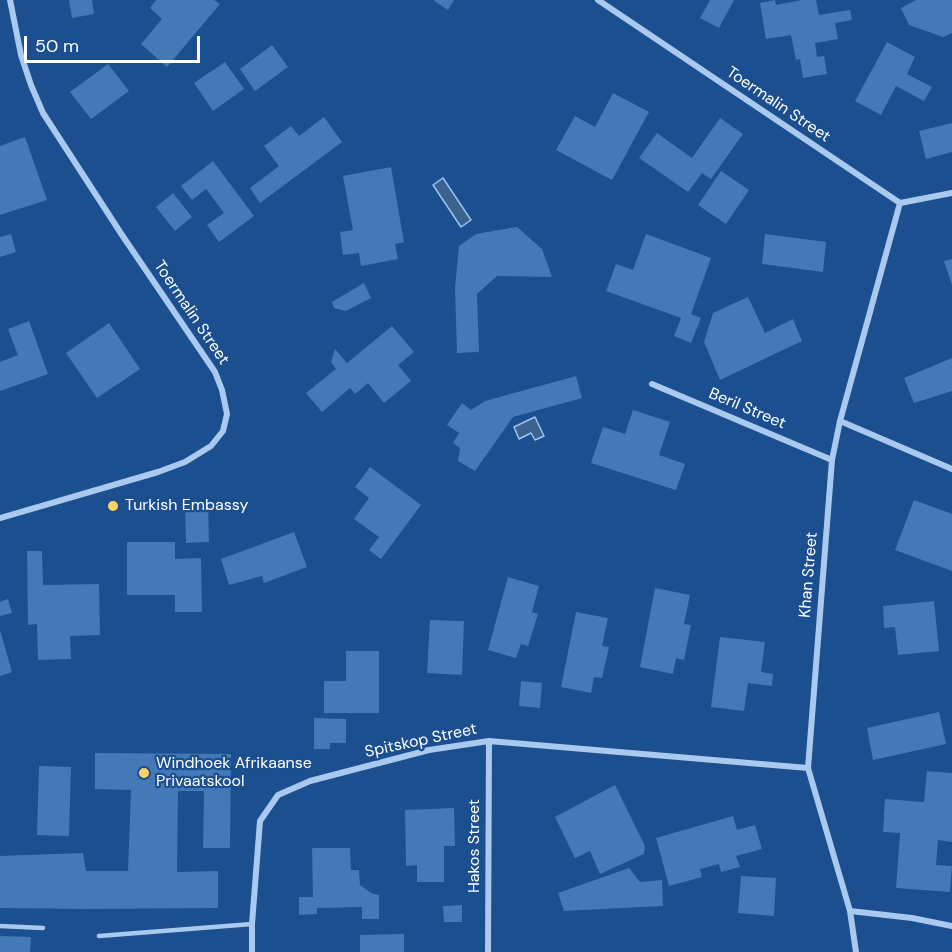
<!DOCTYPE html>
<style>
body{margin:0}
#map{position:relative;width:952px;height:952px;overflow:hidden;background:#1b4f8f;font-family:"DM Sans",sans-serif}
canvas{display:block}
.scale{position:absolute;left:24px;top:36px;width:176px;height:27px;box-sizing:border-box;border:3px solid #fff;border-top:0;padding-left:8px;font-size:18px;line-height:21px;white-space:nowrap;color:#fff;-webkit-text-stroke:4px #1b4f8f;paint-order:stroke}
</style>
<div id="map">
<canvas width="952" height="952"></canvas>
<div class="scale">50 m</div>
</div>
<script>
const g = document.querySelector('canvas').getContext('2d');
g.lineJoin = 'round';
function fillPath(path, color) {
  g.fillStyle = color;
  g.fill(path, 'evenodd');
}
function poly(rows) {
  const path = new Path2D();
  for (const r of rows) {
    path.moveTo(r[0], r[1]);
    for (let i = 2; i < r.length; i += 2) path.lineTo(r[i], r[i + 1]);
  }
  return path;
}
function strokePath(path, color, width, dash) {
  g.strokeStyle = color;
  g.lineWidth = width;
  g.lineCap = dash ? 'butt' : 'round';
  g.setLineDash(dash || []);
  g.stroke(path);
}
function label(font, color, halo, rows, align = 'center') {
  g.font = font + ' "DM Sans",sans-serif';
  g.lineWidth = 4.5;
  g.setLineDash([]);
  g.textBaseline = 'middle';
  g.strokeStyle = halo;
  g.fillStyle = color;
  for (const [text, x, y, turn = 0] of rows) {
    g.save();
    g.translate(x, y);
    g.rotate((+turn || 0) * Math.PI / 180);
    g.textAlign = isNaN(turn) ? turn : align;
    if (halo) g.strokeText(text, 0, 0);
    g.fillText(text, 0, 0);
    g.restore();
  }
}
const water = poly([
 [443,178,471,220,461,227,433,185,443,178],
 [535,417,544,436,535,440,531,433,519,439,514,427,535,417]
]);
const building = poly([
 [69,0,92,0,94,14,72,18],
 [156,0,214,0,220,4,167,67,141,44,162,19,150,8],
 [433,0,454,0,448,10],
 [710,0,734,0,719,28,700,18],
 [775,0,776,5,802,0,816,0,819,15,850,10,852,20,835,23,838,39,815,43,817,57,824,56,827,74,803,78,800,59,796,60,791,35,766,39,760,3],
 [916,0,952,0,952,33,943,37,909,25,901,8],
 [887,42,915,57,907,74,932,87,924,101,896,86,881,115,855,101],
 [272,45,288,67,255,91,240,69],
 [225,62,244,89,213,111,194,83],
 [108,64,129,91,91,119,70,92],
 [613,93,649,112,612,180,556,150,575,116,595,127],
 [324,117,342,142,260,203,250,188,279,166,264,146,291,126,299,136],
 [720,118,743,134,711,179,702,173,688,192,639,158,657,133,692,158],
 [952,123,952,152,926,159,919,131],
 [25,137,47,200,0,215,0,146],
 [213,161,254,216,219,242,207,225,224,213,206,189,192,200,181,186],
 [391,167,404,242,395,244,398,259,361,266,359,253,343,255,340,232,353,230,343,176],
 [721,171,749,190,726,224,698,205],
 [173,193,192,217,175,231,156,207],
 [517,227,542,249,552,277,497,276,477,294,479,352,457,353,455,288,459,246,476,234],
 [11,234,16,252,0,257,0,237],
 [646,234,711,258,691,314,701,318,691,343,674,336,681,318,606,291,616,264,633,270],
 [765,234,826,242,823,272,762,264],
 [952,259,952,285,944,261],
 [364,283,371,298,346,311,334,308,332,302],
 [748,297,765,333,793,319,802,341,720,380,704,342,713,313],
 [29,321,48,374,0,391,0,362,18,355,8,329],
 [109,323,140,369,97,398,66,353],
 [392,326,414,352,398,365,411,381,384,403,368,383,355,394,350,388,322,412,306,393,336,369,331,362,335,349,347,363],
 [952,358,952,391,914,403,904,378],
 [576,376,582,398,513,417,475,471,458,461,460,448,453,443,459,433,447,425,462,403,471,410,485,401],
 [633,410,670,422,659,455,685,464,676,490,591,463,603,427,625,434],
 [370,467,421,505,381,559,369,550,379,537,354,519,369,498,355,487],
 [914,500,952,514,952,571,895,550],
 [185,504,208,504,209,542,186,543],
 [294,532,307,567,264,583,262,576,229,585,221,559],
 [127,542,175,542,175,559,201,558,202,612,175,612,175,595,127,595],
 [27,551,42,551,43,585,99,584,100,635,70,636,71,659,38,660,37,624,28,625],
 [508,577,539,586,532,612,538,614,528,646,521,644,516,658,488,650],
 [655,588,690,595,684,624,691,625,684,660,676,658,673,674,640,667],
 [8,599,12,613,0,616,0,602],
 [934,601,939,651,898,655,895,627,884,628,883,606],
 [576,612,608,618,602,646,609,647,602,678,594,677,591,693,561,687],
 [430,620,464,621,462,675,427,673],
 [0,630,12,672,0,676],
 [720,637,765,642,761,672,773,674,772,686,748,683,744,711,711,707],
 [346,651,379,651,379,713,324,713,324,681,346,681],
 [521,681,542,683,540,708,519,706],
 [939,712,946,744,873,760,867,728],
 [314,718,346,719,346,743,330,743,330,749,314,749],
 [95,753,231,754,230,848,203,848,204,791,178,791,177,872,218,871,218,908,86,909,0,908,0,856,83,853,86,871,128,871,131,790,95,789],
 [39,766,71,767,69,836,37,835],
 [927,771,952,773,952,842,938,840,936,865,952,866,950,892,896,888,900,833,883,832,885,799,924,802],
 [615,785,645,846,644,854,600,874,590,851,575,858,555,817],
 [454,808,455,846,444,846,444,882,417,882,417,865,406,866,405,810],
 [733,816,737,830,755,825,762,849,736,856,740,867,721,872,719,864,700,869,702,877,669,886,656,838],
 [312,848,350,848,351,870,359,870,360,885,371,893,379,895,379,919,362,919,362,907,317,908,317,914,299,915,299,897,313,897],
 [629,868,640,882,662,880,663,906,564,911,558,893],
 [741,876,776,878,774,916,738,913],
 [462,905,462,922,444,922,443,906],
 [404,934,404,952,360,952,360,935],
 [0,936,31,937,30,952,0,952]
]);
const lane = poly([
 [0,926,43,928],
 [99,936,252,924]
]);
const street = poly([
 [598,0,900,203,952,193],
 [652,384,832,460],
 [840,421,952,469],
 [0,518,158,472,185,462,211,446,223,431,227,414,222,390,215,372,122,235,43,113,31,85,21,55,10,0],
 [850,911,912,918,952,926],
 [252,952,252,924,260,821,278,795,310,781,429,750,489,741,808,768],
 [488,952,489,741],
 [856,952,850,911,808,768,832,460,840,421,900,203]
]);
const markers = [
 [113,506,6,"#ffd166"],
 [144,773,6,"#ffd166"]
];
const streetNames = [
 ["Toermalin Street",778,105,34],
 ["Toermalin Street",191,313,56],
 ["Beril Street",747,409,23],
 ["Khan Street",809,575,-85],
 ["Spitskop Street",421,741,-12],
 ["Hakos Street",475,846,-90]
];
const poiNames = [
 ["Turkish Embassy",125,506],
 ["Windhoek Afrikaanse",156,764],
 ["Privaatskool",156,782]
];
fillPath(water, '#3c6290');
strokePath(water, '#9cc4f0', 1.5);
fillPath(building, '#4478b7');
strokePath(lane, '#a9c9ee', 4.5);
strokePath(street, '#a9c9ee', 6);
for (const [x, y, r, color] of markers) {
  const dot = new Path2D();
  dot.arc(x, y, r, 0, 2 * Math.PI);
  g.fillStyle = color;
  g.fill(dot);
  strokePath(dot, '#1b4f8f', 2);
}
label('16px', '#fff', '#1b4f8f', streetNames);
label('16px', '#fff', '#1b4f8f', poiNames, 'left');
</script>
